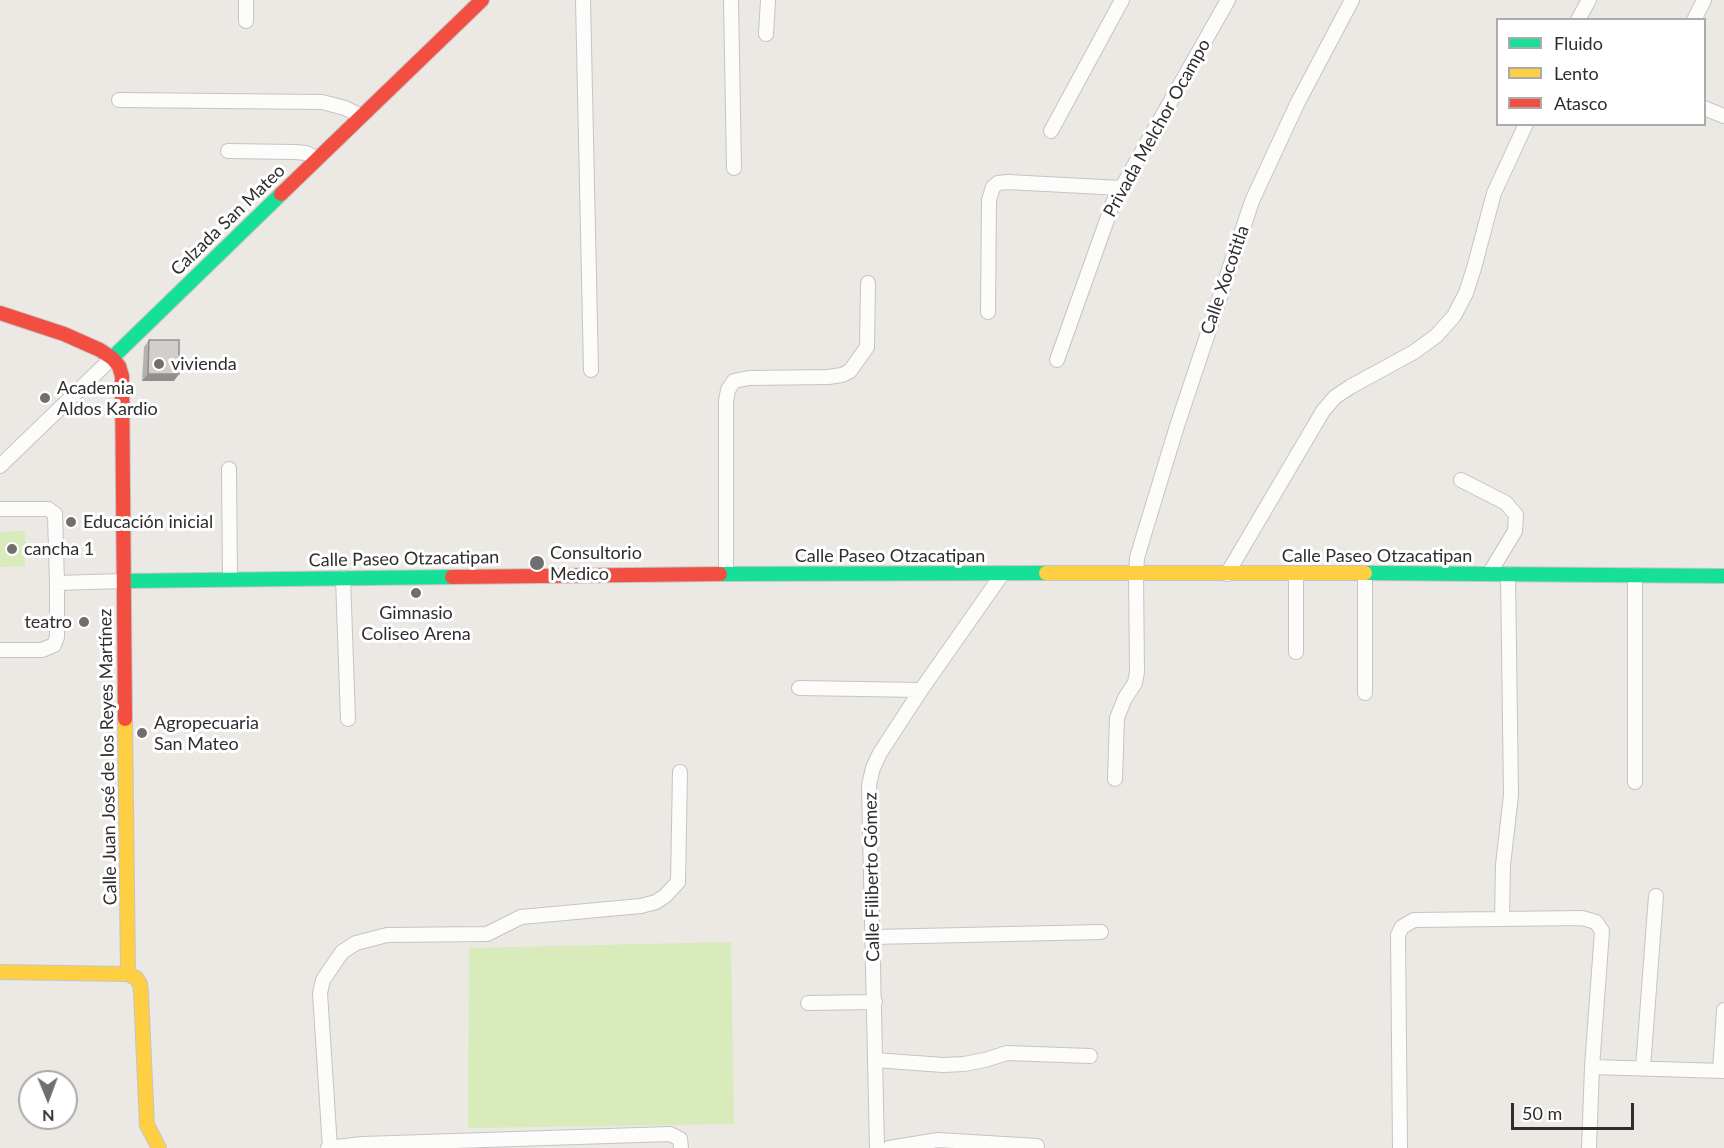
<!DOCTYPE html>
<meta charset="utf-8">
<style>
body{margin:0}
#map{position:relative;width:1724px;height:1148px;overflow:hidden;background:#ece8e4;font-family:Lato,sans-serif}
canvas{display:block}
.legend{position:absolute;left:1496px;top:18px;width:210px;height:108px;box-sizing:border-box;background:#fff;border:2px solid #ababab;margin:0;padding:8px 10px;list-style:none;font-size:18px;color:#2e2e2e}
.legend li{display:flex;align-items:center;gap:12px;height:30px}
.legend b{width:30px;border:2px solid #ababab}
.north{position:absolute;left:18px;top:1070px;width:60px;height:60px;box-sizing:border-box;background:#fff;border:2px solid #ababab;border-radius:50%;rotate:179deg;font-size:16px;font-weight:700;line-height:24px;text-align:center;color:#2e2e2e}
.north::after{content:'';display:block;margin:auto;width:21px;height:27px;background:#706f6e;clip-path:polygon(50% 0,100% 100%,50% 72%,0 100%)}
.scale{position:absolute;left:1511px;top:1103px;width:123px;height:27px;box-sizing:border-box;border:3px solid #2e2e2e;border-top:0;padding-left:8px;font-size:18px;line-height:21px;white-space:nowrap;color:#2e2e2e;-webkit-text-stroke:4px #fff;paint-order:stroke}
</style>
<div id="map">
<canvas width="1724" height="1148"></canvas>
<ul class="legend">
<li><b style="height:8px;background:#16e098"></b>Fluido</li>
<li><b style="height:8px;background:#ffcf43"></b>Lento</li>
<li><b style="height:8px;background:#f24e42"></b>Atasco</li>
</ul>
<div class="north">N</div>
<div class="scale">50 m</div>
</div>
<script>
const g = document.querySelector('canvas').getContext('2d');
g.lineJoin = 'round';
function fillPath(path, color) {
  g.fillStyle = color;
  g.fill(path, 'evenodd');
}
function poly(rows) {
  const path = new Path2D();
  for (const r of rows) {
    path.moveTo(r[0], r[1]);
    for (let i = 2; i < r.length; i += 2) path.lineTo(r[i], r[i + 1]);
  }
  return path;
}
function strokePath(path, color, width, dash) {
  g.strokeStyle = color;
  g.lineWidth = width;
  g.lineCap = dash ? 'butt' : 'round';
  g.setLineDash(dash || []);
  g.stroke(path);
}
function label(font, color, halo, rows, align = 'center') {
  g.font = font + ' Lato,sans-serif';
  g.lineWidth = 6;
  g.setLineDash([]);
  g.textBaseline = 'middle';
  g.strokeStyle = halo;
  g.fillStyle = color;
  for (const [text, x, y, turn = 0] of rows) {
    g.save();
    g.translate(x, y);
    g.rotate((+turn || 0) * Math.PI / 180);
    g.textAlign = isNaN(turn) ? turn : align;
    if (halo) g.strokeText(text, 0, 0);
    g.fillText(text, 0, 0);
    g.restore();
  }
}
const pitch = poly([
 [25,531,25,566,0,567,0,532],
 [731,942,734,1124,468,1128,469,948]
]);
const street = poly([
 [583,0,591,370],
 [731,0,734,168],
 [1578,20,1589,0],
 [1694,20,1704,0],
 [246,21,246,0],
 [766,34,768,0],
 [119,100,322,102,345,108,361,116],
 [1704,108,1724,116],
 [1051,131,1122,0],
 [228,151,295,152,306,153,317,159],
 [988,312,989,200,993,187,998,183,1008,182,1121,188],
 [1057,360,1113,203,1228,0],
 [0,466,112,358],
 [229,469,230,579],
 [1461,480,1506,503,1516,515,1515,531,1489,574],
 [0,509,48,509,55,514,57,583,57,637,54,645,42,650,0,650],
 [726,574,726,401,728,390,734,381,749,378,828,377,842,375,850,371,867,347,868,283],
 [1227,574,1323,411,1335,397,1350,387,1414,352,1436,336,1454,316,1466,293,1474,268,1494,193,1526,124],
 [1365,574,1365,693],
 [343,578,348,719],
 [57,583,124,581],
 [1296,652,1296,573],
 [799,688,921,690],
 [1115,779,1117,718,1125,698,1135,683,1137,672,1136,574,1137,558,1142,541,1177,426,1252,201,1297,104,1352,0],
 [1635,782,1635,575],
 [1502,919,1503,865,1511,795,1508,574],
 [873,937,1101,932],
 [808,1003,875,1002],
 [875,1060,943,1065,964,1064,985,1060,1007,1053,1090,1056],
 [1592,1067,1724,1071],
 [1643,1068,1656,896],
 [1720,1071,1724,1010],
 [328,1148,362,1144,670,1134,680,1139,681,1148],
 [330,1148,320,993,323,980,342,952,356,943,387,935,487,934,521,917,641,906,656,902,665,896,678,882,680,772],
 [877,1148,869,785,873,768,880,753,921,690,1003,573],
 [889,1148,938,1140,1037,1146],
 [1400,1148,1398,935,1402,927,1414,920,1582,918,1596,922,1602,931,1592,1067,1589,1148]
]);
const fast = poly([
 [112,358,281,194],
 [1365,573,1724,576],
 [720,574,1046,573],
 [124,581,452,577]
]);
const slow = poly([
 [1046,573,1365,573],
 [125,719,128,974],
 [0,972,128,974,136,978,140,984,141,993,147,1125,159,1148]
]);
const jam = poly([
 [281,194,482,0],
 [0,313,64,334,100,350,112,358,119,366,122,376,125,719],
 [452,577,720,574]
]);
const wall = poly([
 [149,340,174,381,142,381,144,347]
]);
const shadedWall = poly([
 [148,374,179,374,174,381,142,381]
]);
const building = poly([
 [149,340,179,340,179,374,148,374,149,340]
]);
const markers = [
 [159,364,6,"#706f6e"],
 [45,398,6,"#706f6e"],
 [71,522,6,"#706f6e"],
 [12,549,6,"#706f6e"],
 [537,563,8,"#706f6e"],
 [416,593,6,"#706f6e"],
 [84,622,6,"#706f6e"],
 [142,733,6,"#706f6e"]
];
const streetNames = [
 ["Privada Melchor Ocampo",1157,128,-61],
 ["Calzada San Mateo",228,220,-44],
 ["Calle Xocotitla",1225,280,-71],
 ["Calle Paseo Otzacatipan",890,556],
 ["Calle Paseo Otzacatipan",1377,556],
 ["Calle Paseo Otzacatipan",404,559,-1],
 ["Calle Juan José de los Reyes Martínez",108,757,-91],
 ["Calle Filiberto Gómez",872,877,-91]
];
const poiNames = [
 ["vivienda",171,364],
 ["Academia",57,388],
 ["Aldos Kardio",57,409],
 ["Educación inicial",83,522],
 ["cancha 1",24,549],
 ["Consultorio",550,553],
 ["Medico",550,574],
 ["Gimnasio",416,613,"center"],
 ["Coliseo Arena",416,634,"center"],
 ["teatro",72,622,"right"],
 ["Agropecuaria",154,723],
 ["San Mateo",154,744]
];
fillPath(pitch, '#d9eabb');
strokePath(street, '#c5c4c5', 16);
strokePath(fast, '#c5c4c5', 16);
strokePath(slow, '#c5c4c5', 16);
strokePath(jam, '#c5c4c5', 16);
strokePath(street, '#fcfcfb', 14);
strokePath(fast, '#16e098', 14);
strokePath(slow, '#ffcf43', 14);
strokePath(jam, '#f24e42', 14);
fillPath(wall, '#b4b1af');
fillPath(shadedWall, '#92908e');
fillPath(building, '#d1cecb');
strokePath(building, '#92908e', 1.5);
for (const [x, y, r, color] of markers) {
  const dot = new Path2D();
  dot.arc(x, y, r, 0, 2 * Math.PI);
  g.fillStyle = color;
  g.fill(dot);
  strokePath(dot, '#fff', 2);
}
label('18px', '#2e2e2e', '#fff', streetNames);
label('18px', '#2e2e2e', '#fff', poiNames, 'left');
</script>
